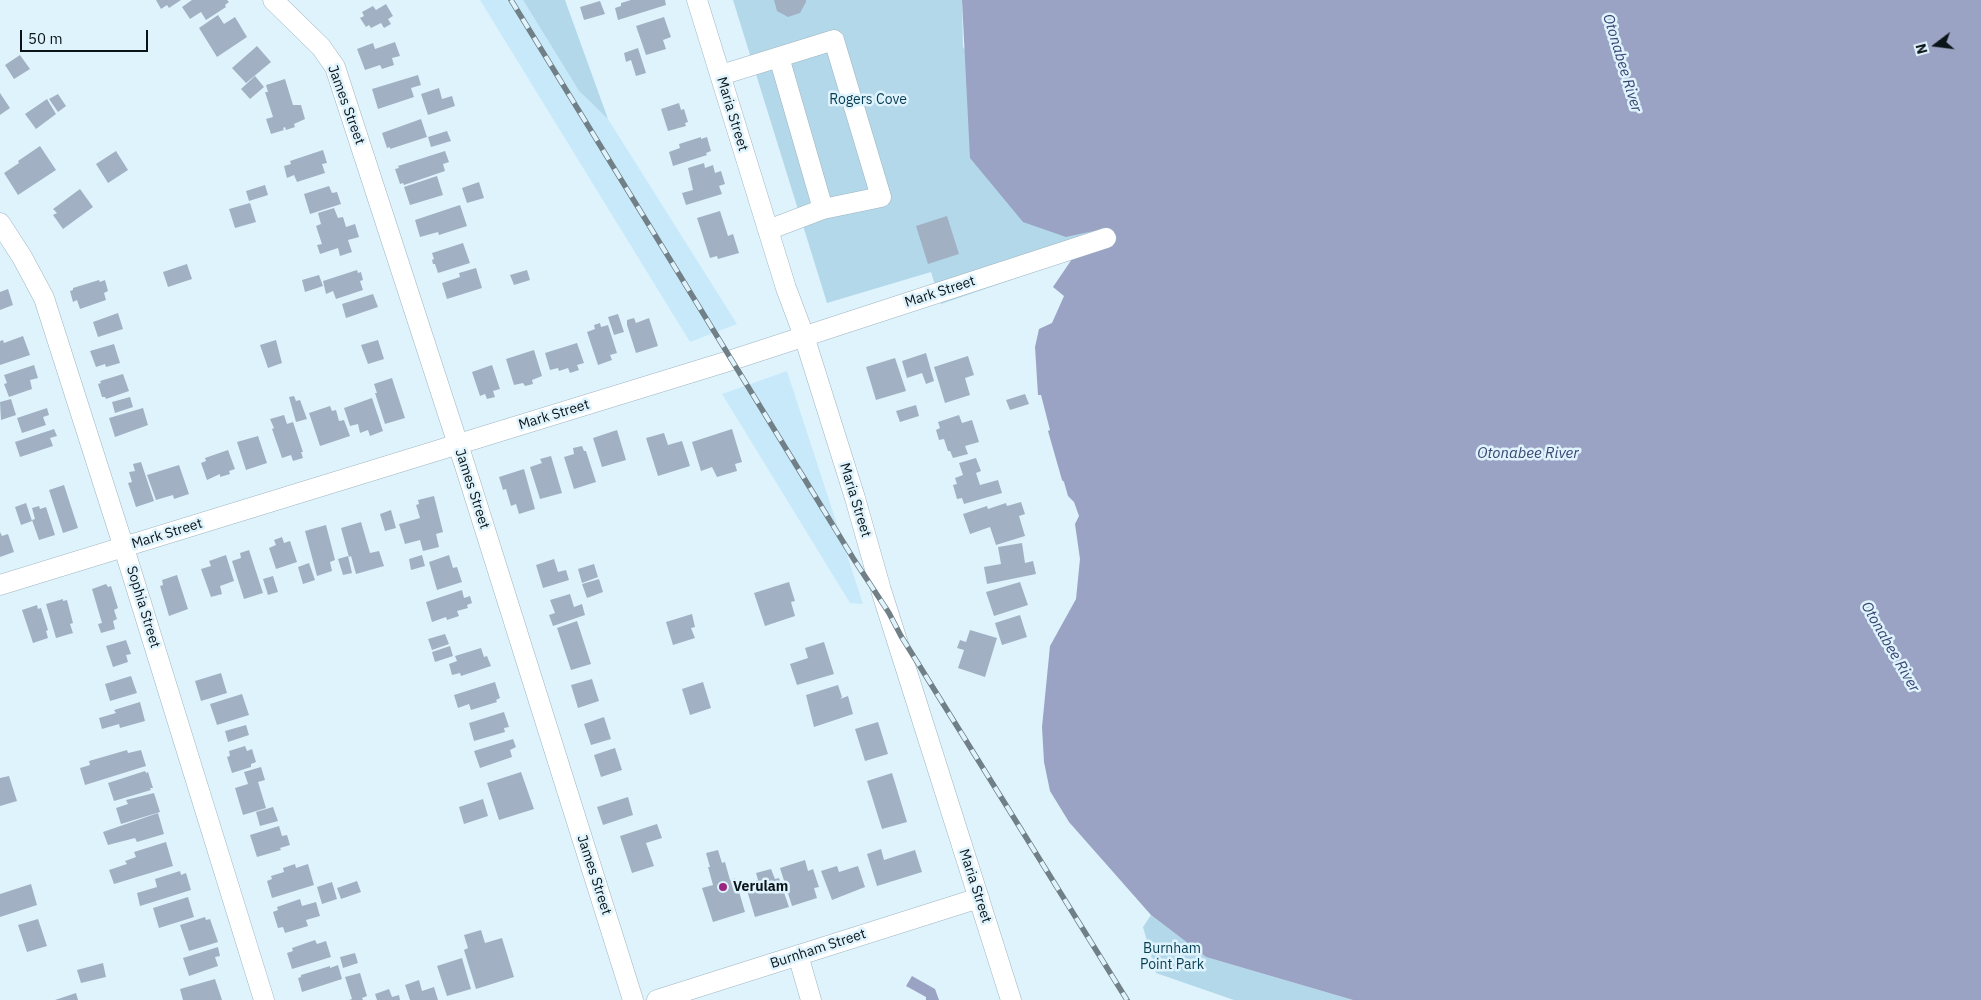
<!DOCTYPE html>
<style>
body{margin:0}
#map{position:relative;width:1981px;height:1000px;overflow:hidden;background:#dff3fd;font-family:"IBM Plex Sans",sans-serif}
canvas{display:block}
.north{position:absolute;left:1911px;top:20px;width:50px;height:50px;-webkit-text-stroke:4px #dff3fd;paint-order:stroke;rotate:255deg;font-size:14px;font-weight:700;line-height:20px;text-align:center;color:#0b1418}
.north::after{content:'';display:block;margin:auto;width:18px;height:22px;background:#0b1418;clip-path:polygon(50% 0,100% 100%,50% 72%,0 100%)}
.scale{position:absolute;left:20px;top:30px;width:128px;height:22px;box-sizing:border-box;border:2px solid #0b1418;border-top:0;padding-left:6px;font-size:15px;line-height:18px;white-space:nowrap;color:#0b1418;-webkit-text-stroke:4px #dff3fd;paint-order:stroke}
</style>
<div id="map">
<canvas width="1981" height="1000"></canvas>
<div class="north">N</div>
<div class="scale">50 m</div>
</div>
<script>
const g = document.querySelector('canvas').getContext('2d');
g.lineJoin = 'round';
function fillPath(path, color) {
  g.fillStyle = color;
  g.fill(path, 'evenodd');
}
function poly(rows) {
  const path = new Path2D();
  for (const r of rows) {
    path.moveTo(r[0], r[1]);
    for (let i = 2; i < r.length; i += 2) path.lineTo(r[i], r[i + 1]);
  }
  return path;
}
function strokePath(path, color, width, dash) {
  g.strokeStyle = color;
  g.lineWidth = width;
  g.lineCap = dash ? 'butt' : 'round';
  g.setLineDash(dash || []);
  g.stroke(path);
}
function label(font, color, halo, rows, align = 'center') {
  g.font = font + ' "IBM Plex Sans",sans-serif';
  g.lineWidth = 5;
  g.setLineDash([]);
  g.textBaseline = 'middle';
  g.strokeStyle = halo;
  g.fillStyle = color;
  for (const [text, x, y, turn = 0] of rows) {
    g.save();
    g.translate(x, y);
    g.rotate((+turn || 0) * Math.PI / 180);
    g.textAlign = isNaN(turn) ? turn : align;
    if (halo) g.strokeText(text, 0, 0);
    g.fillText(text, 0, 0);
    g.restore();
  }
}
const built = poly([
 [480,0,523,0,579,91,608,119,737,324,690,342],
 [787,371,863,604,850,603,722,394]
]);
const green = poly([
 [523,0,565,0,608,119,579,91],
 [733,0,962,0,963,47,1103,229,1072,259,941,304,931,272,827,303],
 [1151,915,1206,957,1353,1000,1234,1000,1156,973,1143,927]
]);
const water = poly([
 [962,0,1981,0,1981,1000,1353,1000,1206,957,1151,915,1069,822,1050,791,1044,762,1042,727,1050,646,1076,599,1080,559,1075,524,1079,516,1074,502,1068,496,1064,482,1062,480,1048,431,1050,430,1041,395,1038,395,1035,347,1039,329,1052,323,1064,296,1053,287,1072,259,1103,229,1066,237,1023,222,970,158],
 [912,976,935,989,939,1000,926,1000,926,997,906,986]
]);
const building = poly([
 [156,0,181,0,169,8,167,5,161,9],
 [192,0,227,0,229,2,225,5,226,7,206,20,201,12,190,19,182,7],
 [631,0,665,0,666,5,618,20,615,8,621,6,621,3],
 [774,0,806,0,806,2,800,13,788,17,777,11],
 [600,1,605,14,584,20,580,7],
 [386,4,393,16,388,19,391,24,384,28,381,23,371,28,369,25,366,27,360,18,364,16,362,12,373,6,376,10],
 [218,15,224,24,235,17,247,37,217,57,199,28],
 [664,17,671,37,663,40,666,49,646,55,636,26],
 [395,42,400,56,392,58,394,65,382,69,380,65,365,70,357,49,373,43,375,49],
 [257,46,271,62,246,83,232,68],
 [638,48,646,73,636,76,631,60,626,62,624,53],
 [20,55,30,69,14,79,5,65],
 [418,75,421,85,411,88,414,97,378,109,372,89],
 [255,76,264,87,250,99,241,89],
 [285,79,293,105,301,105,305,119,294,124,295,127,286,130,285,127,283,128,284,130,271,134,266,119,273,117,265,92,268,92,266,85],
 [439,88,442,99,452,96,455,106,428,115,421,94],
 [0,93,10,108,0,115],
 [58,94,66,106,58,112,49,99],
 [47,99,56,114,36,129,25,114],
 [679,103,681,110,684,109,688,122,685,123,686,126,668,131,661,109],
 [421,119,427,137,390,149,390,147,387,148,382,133],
 [447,131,451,141,431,147,428,137],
 [701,137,701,139,707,137,711,151,706,153,707,155,673,166,669,152,680,148,679,144],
 [40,146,56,170,18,195,4,173,19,163,18,161],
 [323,150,327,163,322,164,325,173,297,182,294,175,287,178,284,166,291,164,290,161],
 [116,151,128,170,108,183,96,164],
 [445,151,449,162,443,164,445,171,404,185,403,183,400,184,395,169,399,168,398,166],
 [704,163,705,168,713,165,715,173,721,171,725,184,719,186,722,194,686,205,682,193,693,190,688,168],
 [437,176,443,195,410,205,404,187],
 [479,182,484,198,467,203,462,188],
 [265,185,268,195,249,201,246,191],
 [329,186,332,193,337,192,341,204,310,214,304,194],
 [80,189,93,207,63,229,53,215,57,213,53,209],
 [250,203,256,222,235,228,229,209],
 [460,205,467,226,439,235,438,232,420,237,415,220],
 [334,208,338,218,343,217,346,227,355,224,359,237,348,240,352,252,340,256,338,248,320,254,317,245,322,244,316,226,321,224,318,213],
 [720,211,728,236,733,234,739,253,718,259,717,256,710,258,697,218],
 [947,216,959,254,928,264,916,226],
 [463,243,470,263,438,273,435,264,433,264,432,260,434,259,432,253],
 [187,264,192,279,168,287,163,272],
 [476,268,482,288,447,299,442,283,460,277,459,273],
 [357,270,358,273,361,272,363,280,360,281,363,290,336,299,333,291,326,294,323,281],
 [527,270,530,280,514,285,510,275],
 [319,275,323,286,305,292,302,280],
 [99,280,100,282,105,280,108,291,104,293,106,300,80,309,77,300,73,302,70,291,73,290,73,288],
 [8,289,13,305,0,310,0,292],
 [373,294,378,307,346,318,342,304],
 [118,313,123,329,98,337,93,322],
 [618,314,624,332,614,335,608,317],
 [634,318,636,323,649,318,658,346,636,353,627,325,627,320],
 [600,323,601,327,608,325,617,353,610,355,612,360,598,365,587,332,595,329,594,325],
 [23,336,30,355,0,365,0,341,3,340,4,343],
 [276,340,282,363,268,368,260,345],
 [378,340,384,359,368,364,361,345],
 [577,343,584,363,577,365,579,370,570,373,568,368,559,371,558,368,550,370,545,353],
 [114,344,120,363,106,367,105,364,96,367,90,351],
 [534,350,542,376,532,380,533,384,525,386,523,383,514,385,506,359],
 [926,353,934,381,926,384,922,373,907,378,902,361],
 [968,356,974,375,965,378,970,395,945,403,934,367],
 [895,358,906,391,876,400,866,367],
 [34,365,38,378,30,380,32,389,9,397,4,384,7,383,4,375],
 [492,365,500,389,493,391,495,397,487,399,485,394,480,396,472,372],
 [123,374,129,391,106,399,105,397,102,397,98,384,101,383,100,381],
 [392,378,405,418,385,424,375,393,377,393,374,384],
 [1025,394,1029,404,1010,410,1006,400],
 [294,396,296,401,300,400,307,419,296,422,289,397],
 [130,397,133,407,115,413,112,402],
 [372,398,383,431,370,436,368,430,360,433,358,424,350,426,344,408],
 [11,399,16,415,1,420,0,402],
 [916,405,919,416,900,422,896,411],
 [330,406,332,411,336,410,339,421,344,420,350,436,320,446,309,413],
 [47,408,49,415,43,417,46,425,22,433,17,418],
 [143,408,148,425,115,437,109,418],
 [284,415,287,424,293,422,303,452,301,452,303,458,293,461,291,455,282,458,272,429,274,428,270,419],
 [959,415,962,423,972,420,979,442,965,446,968,454,953,458,950,451,948,451,944,439,939,440,936,430,940,428,938,422],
 [54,429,57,436,50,438,53,446,20,457,15,442],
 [732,429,742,462,735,464,737,471,717,477,712,467,701,471,692,442],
 [617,430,626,460,602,467,593,438],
 [664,433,668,445,682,441,690,466,658,476,646,438],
 [258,436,267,463,246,470,237,442],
 [582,446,584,451,586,451,596,482,574,489,564,457,574,454,573,448],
 [228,450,235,469,229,471,230,474,220,477,220,474,207,480,201,463,206,461,205,458],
 [551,456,562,493,540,499,530,467,542,463,540,459],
 [976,458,981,471,976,473,980,485,998,480,1002,493,964,504,962,498,957,499,953,485,957,484,955,478,963,475,959,463],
 [141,462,154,501,136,507,128,483,132,482,129,472,135,471,133,464],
 [179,465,189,494,174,499,173,495,156,500,147,475],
 [524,469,535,509,519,514,516,504,511,506,506,489,503,490,499,477],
 [64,485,78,528,63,533,49,490],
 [434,496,443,532,436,534,439,547,423,551,420,540,405,544,399,524,420,518,416,505,419,504,418,500],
 [1021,502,1025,514,1019,516,1025,536,996,545,990,527,970,534,963,514,987,506,988,509,1006,503,1007,506],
 [26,503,32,521,21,525,15,507],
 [39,506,40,509,46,507,55,535,39,540,32,520,35,519,32,508],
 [391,510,396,528,385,531,380,514],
 [361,522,370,553,379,551,384,566,356,574,351,556,349,557,341,528],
 [326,525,335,560,330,562,332,571,317,576,305,531],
 [0,532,2,536,8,534,14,552,0,557],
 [282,537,284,543,290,541,297,562,276,569,269,548,276,545,274,540],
 [1022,543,1025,563,1033,561,1036,574,987,584,984,567,1001,564,998,547],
 [249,550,263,593,244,599,232,561,241,558,240,553],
 [226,555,234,581,220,586,222,594,211,597,201,569,211,566,209,561],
 [422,555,425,566,411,570,409,559],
 [449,555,453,568,457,567,462,582,437,590,429,562],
 [348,556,352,573,343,575,338,559],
 [554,559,558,572,566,570,569,580,543,588,536,565],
 [309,563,315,580,303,584,298,567],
 [594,564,598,577,582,583,578,569],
 [177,575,188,609,169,616,160,586,163,585,162,580],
 [273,576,278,592,268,595,263,579],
 [599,579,603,592,587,598,582,584],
 [789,582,795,601,791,602,795,616,765,626,754,593],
 [1020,582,1028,605,994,616,986,592],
 [106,584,108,587,111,586,118,608,114,610,117,619,113,621,115,629,101,633,98,624,102,623,92,589],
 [462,590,464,598,470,596,472,603,467,605,468,608,457,611,459,616,447,620,446,617,432,622,426,602],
 [570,594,574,607,582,604,585,615,553,626,549,615,555,613,550,600],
 [63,599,63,601,67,600,73,623,70,624,73,633,56,638,46,604],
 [37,605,38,609,41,608,48,630,46,631,48,638,33,643,22,610],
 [692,614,695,627,691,628,695,638,673,645,666,622],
 [1020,615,1027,637,1002,645,995,623],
 [577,621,591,664,571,670,557,628],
 [970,630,997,638,985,677,958,668,964,650,957,648,960,640,966,642],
 [445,634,449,644,432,650,428,639],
 [126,640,131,654,126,655,128,662,113,667,106,646],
 [824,642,834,674,797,685,790,664,808,658,805,648],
 [450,646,453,656,435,662,432,652],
 [481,648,484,657,487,656,491,666,461,676,460,673,452,675,449,664,457,661,455,656],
 [221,673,227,693,201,701,195,681],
 [131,676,137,693,110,701,105,684],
 [592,679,599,701,578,708,571,685],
 [495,682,500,698,496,700,497,702,471,710,469,704,458,708,454,695],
 [703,682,711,708,690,715,682,689],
 [838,685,842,697,840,699,848,696,853,714,814,727,806,695],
 [242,694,249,715,217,725,210,704],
 [140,702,145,721,120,728,119,724,102,729,99,718,116,713,114,710],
 [504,712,509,727,504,728,505,732,474,741,469,723],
 [604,717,611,739,591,745,584,724],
 [878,722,888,754,865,761,855,729],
 [246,725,249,735,228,742,225,731],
 [513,739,516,747,510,750,512,757,480,768,474,751],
 [245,746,247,751,252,749,256,762,251,764,251,767,232,773,227,757,230,756,229,751],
 [615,748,622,770,601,777,594,755],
 [127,750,128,753,141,750,146,766,85,785,80,768,90,765,89,761],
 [261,767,265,780,258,782,266,808,243,815,235,788,248,784,244,772],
 [145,771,146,773,148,772,153,788,150,788,151,790,114,801,108,783],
 [521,772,534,809,499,820,487,783],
 [892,773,907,822,882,829,867,781],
 [9,776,17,801,0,806,0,778],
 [154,793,160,812,121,824,116,808,128,804,126,800],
 [628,797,633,815,603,825,597,807],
 [483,799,488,816,464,824,459,807],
 [273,807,278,821,260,826,256,812],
 [158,813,164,834,137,842,135,838,108,845,103,832],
 [657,824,662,838,646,843,654,866,632,873,620,836],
 [279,826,282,836,287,835,290,845,280,848,281,850,257,857,250,835],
 [166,842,173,866,114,884,109,870,127,864,125,861,136,857,134,852],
 [881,849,884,860,915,850,922,872,877,886,867,854],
 [718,850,722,863,725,862,730,880,735,878,745,912,713,922,702,888,713,885,708,867,710,867,706,853],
 [805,860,808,871,813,869,819,887,814,888,817,898,792,906,780,868],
 [295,864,296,868,308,864,314,885,272,898,267,881,272,879,271,876,284,872,283,868],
 [837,866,839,872,858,866,865,887,832,900,821,871],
 [771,869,775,879,779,878,789,907,755,917,745,884,758,880,756,873],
 [180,871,181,875,186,873,191,890,140,906,137,893,157,887,155,879],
 [357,881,361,892,341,899,337,888],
 [332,882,337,899,322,904,317,887],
 [31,884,37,905,0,917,0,894],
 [188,897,194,917,159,928,153,908],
 [300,899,302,906,316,902,320,916,306,920,308,926,285,933,283,927,278,928,273,912,278,910,277,907],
 [205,917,206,920,210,919,218,942,189,951,180,925],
 [38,919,47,946,27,952,18,925],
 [481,930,485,943,502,938,514,977,476,989,464,950,468,948,464,935],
 [315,940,317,944,326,941,331,957,292,969,287,953,293,951,292,948],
 [218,947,220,956,215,957,218,966,189,976,183,958],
 [355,953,358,963,343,968,340,957],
 [462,958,471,989,447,996,437,966],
 [103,963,106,977,81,983,77,970],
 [338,965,342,979,302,992,298,978,301,977,301,975,330,966,330,968],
 [360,973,367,996,362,998,363,1000,349,1000,352,999,345,977],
 [215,979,222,1000,183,1000,180,989],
 [419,980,422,991,434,987,438,1000,410,1000,405,985],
 [389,989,392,997,399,995,400,1000,377,1000,375,994],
 [76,993,78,1000,55,1000]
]);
const minor = poly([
 [273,0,321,47,335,67,465,466,633,1000],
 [697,0,786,288,804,336,855,498,881,590,1011,1000],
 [779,57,823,209],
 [721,75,834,40,881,197,823,209,768,230],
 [0,223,22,257,44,298,124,548,264,1000],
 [0,585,732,360,1106,238],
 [798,955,811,1000],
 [657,1000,979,898]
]);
const rail = poly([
 [511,0,853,558,889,613,901,636,1127,1000]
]);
const markers = [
 [723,887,5,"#9b2682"]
];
const parkNames = [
 ["Rogers Cove",868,100],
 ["Burnham",1172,949],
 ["Point Park",1172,965]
];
const streetNames = [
 ["James Street",346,105,70],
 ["Maria Street",732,114,73],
 ["Mark Street",940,292,-18],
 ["Mark Street",554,415,-17],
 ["James Street",472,489,72],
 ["Maria Street",855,500,73],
 ["Mark Street",167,534,-17],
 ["Sophia Street",143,607,73],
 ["James Street",594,875,72],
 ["Maria Street",975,886,72],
 ["Burnham Street",818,949,-18]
];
const poiNames = [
 ["Verulam",733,887]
];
const waterNames = [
 ["Otonabee River",1622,63,73],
 ["Otonabee River",1528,454],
 ["Otonabee River",1890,647,60]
];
fillPath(built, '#c8e9fa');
fillPath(green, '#b3d8ea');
fillPath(water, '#9aa3c3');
fillPath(building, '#a1b1c3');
strokePath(minor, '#9db5c1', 21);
strokePath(minor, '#fff', 20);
strokePath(rail, '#717f86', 5.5);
strokePath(rail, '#dff3fd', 4, [11]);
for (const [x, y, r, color] of markers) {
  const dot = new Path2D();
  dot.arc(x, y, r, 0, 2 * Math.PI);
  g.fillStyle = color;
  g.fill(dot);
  strokePath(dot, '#dff3fd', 2);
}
label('14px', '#073d51', '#dff3fd', parkNames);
label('14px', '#0b1418', '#dff3fd', streetNames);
label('bold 14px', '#0b1418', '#dff3fd', poiNames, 'left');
label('italic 15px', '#3a4471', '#dff3fd', waterNames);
</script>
